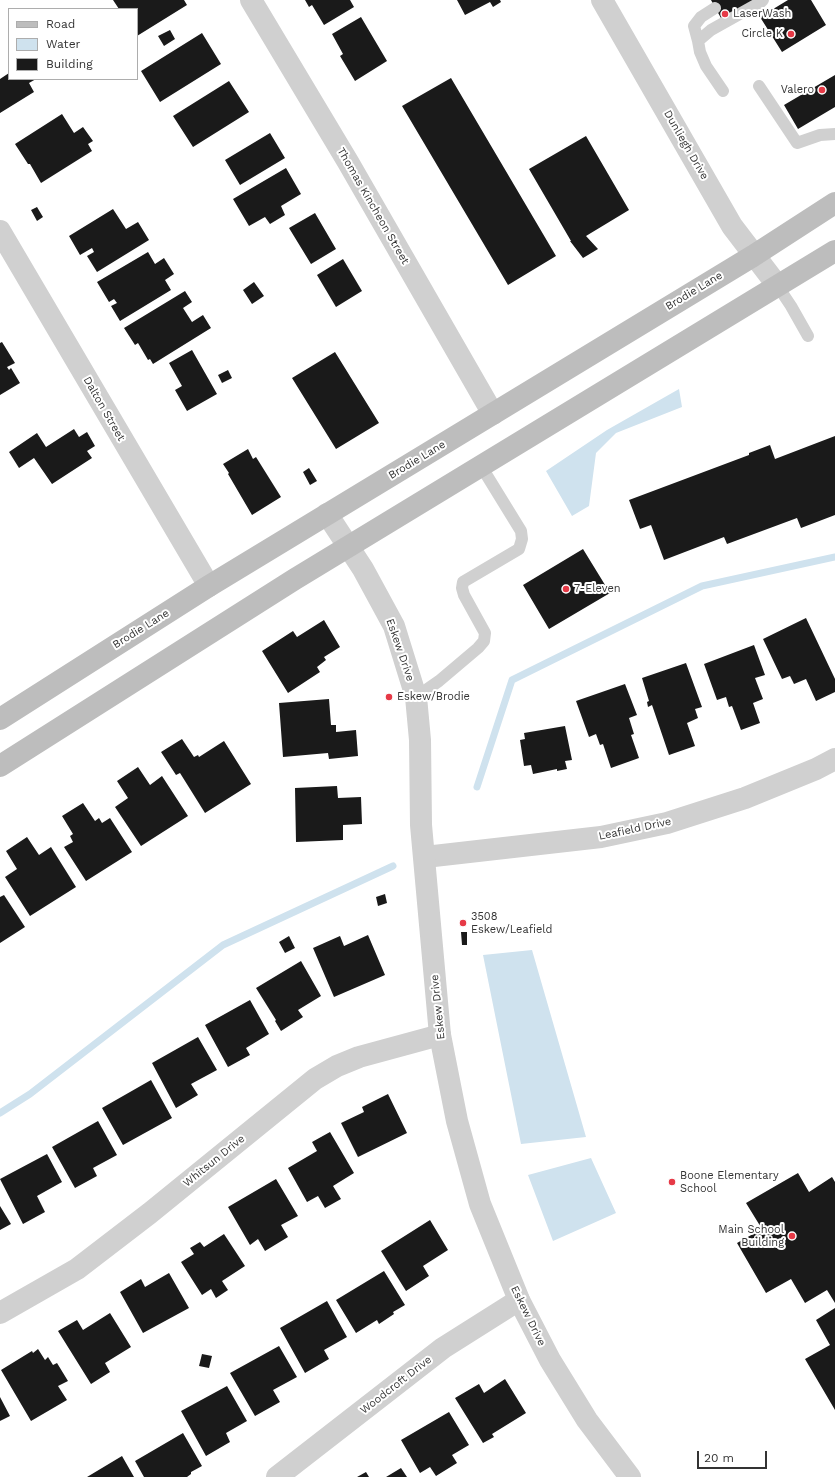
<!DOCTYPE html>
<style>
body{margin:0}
#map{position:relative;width:835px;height:1477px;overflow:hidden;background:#fff;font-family:"Work Sans",sans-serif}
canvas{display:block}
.legend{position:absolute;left:8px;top:8px;width:130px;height:72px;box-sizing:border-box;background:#fff;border:1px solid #adadad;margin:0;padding:5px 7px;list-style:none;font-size:12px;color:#333}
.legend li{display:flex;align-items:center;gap:8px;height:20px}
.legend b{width:20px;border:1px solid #adadad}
.scale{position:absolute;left:697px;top:1451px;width:70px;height:18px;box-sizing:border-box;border:2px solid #333;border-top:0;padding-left:5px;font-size:12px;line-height:14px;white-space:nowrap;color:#333;-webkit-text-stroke:3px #fff;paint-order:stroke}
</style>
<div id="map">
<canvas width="835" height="1477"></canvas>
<ul class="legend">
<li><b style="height:5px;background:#bdbdbd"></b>Road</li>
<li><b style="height:11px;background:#cfe2ee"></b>Water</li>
<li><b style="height:11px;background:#1a1a1a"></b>Building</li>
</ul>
<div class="scale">20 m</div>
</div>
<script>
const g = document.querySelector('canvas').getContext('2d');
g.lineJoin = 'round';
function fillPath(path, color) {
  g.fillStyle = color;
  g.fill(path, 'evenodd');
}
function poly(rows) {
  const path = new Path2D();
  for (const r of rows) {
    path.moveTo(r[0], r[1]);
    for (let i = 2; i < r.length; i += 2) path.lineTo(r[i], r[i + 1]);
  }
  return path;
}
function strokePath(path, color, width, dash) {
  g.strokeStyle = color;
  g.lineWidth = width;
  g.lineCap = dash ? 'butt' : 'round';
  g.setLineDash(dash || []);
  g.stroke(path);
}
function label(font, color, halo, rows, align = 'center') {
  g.font = font + ' "Work Sans",sans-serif';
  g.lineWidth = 4;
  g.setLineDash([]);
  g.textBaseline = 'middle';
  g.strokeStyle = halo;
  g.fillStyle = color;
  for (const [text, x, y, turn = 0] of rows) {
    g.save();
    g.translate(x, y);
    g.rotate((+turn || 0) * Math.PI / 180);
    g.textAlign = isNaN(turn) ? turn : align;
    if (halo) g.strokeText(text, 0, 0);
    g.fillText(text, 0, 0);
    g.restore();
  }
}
const water = poly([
 [679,389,682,407,616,433,596,453,589,506,572,516,546,471,607,430],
 [532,950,586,1137,521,1144,483,955],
 [591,1158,616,1213,553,1241,528,1175]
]);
const stream = poly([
 [477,787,512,680,702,586,835,557],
 [0,1113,30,1094,223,945,393,866]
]);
const building = poly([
 [113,0,184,0,187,5,137,36,137,9,119,9],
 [305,0,350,0,354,7,324,25,312,5,309,7],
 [457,0,500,0,501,2,493,7,490,2,465,15],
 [711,0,756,0,722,20],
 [788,0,811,0,826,25,782,52,760,17],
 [361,17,387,61,355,81,340,56,343,54,332,34],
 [170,30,175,39,164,46,158,36],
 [202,33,221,64,160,102,141,71],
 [9,73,9,79,36,79,29,83,34,92,0,113,0,79],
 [835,75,835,107,798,129,784,105],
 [451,78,556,256,508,285,402,106],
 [229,81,249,112,193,147,173,116],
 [62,114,74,133,83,127,93,141,88,144,92,151,41,183,30,164,28,164,15,144],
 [270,133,285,158,240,185,225,160],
 [586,136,629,210,586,236,598,249,583,258,570,241,571,241,529,169],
 [286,168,301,194,281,206,285,215,270,224,265,217,249,226,233,199],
 [37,207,43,217,37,221,31,210],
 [113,209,126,229,138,222,149,240,97,272,87,256,94,252,92,248,80,255,69,236],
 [315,213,336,249,311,264,289,228],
 [148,252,155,264,164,258,174,274,165,280,171,290,120,321,111,306,117,303,114,299,109,302,97,282],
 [343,259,362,291,336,307,317,275],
 [254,282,264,296,252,304,243,290],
 [185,291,192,302,183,308,192,322,203,315,211,328,153,364,150,359,148,360,138,343,135,345,124,328],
 [2,342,15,363,7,367,9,370,11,368,20,383,0,395,0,343],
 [192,350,217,394,187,411,175,390,182,386,169,363],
 [335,352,379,423,336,449,292,378],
 [228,370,232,378,222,383,218,375],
 [74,429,79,437,87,432,95,446,87,451,92,458,52,484,34,458,19,468,9,452,37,433,46,447],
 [835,436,835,515,801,528,797,518,727,544,724,537,664,560,651,525,640,529,629,500,749,455,749,453,770,445,775,459],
 [248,449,253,459,256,457,281,497,252,515,228,474,229,473,223,464],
 [309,468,317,481,310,485,303,472],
 [583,549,610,593,549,629,523,585],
 [806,618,835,679,835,692,816,701,806,679,794,684,790,676,782,679,763,639],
 [324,620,340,647,324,657,326,660,317,667,320,672,288,693,262,651,293,631,297,637],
 [754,645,765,675,755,678,763,699,753,703,760,723,741,730,732,706,729,707,726,697,717,700,704,664],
 [686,663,702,707,695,709,698,718,687,723,695,746,669,755,652,705,648,707,647,702,649,701,642,678],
 [625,684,637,715,629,718,634,734,631,735,639,758,611,768,603,744,600,745,596,734,589,737,576,701],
 [329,699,331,725,336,725,336,732,356,730,358,756,329,759,328,753,283,757,279,703],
 [565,726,572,760,565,761,567,769,557,771,557,769,533,774,531,765,524,766,520,740,525,739,524,733],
 [182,739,194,757,198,755,199,757,224,741,251,784,205,813,180,773,176,775,161,752],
 [138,767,150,785,162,776,188,816,141,846,115,807,128,798,117,781],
 [337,786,338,798,361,797,362,824,343,825,343,840,296,842,295,788],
 [83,803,95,821,99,818,102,823,110,818,132,852,86,881,64,847,73,842,70,836,73,834,62,816],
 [27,837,39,855,51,847,76,887,30,916,5,877,17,869,6,851],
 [385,894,387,903,378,906,376,897],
 [4,895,25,927,0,943,0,897],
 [461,932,467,932,467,945,462,945],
 [368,935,385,975,334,997,313,948,340,936,344,946],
 [289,936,295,948,285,953,279,942],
 [301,961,321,996,298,1010,303,1017,281,1031,275,1021,276,1020,256,988],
 [250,1000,269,1034,246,1048,250,1055,228,1067,205,1025],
 [198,1037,217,1070,191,1084,198,1095,176,1108,152,1063],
 [151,1080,172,1118,123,1145,102,1108],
 [388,1094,407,1133,358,1157,341,1123,364,1112,362,1107],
 [98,1121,117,1155,93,1168,97,1176,75,1188,52,1147],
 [330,1132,354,1173,333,1186,341,1199,325,1208,318,1196,307,1202,288,1168,317,1151,312,1142],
 [47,1154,62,1182,37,1196,45,1212,23,1224,0,1179],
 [798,1173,809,1192,832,1177,835,1182,835,1303,827,1290,805,1303,791,1279,766,1293,737,1243,762,1229,746,1203],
 [276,1179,298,1216,281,1225,288,1237,265,1251,258,1239,250,1245,228,1207],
 [0,1206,11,1224,0,1230],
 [430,1220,448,1250,423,1266,429,1276,406,1291,381,1251],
 [224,1234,245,1266,222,1281,228,1290,216,1298,211,1289,202,1295,181,1262,194,1254,190,1248,200,1242,204,1247],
 [384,1271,405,1305,393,1312,394,1314,379,1324,377,1320,356,1333,336,1300],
 [169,1273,189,1308,143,1333,120,1292,141,1279,145,1287],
 [327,1301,347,1337,324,1350,329,1359,305,1373,280,1328],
 [835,1308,835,1410,805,1359,830,1345,816,1320],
 [110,1313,131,1347,105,1363,110,1372,91,1384,58,1331,77,1320,83,1330],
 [279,1346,297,1377,273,1390,280,1402,255,1416,230,1373],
 [38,1349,45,1360,48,1357,53,1365,57,1363,68,1381,58,1386,67,1400,31,1421,1,1370,32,1351,33,1353],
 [202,1354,212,1356,209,1368,199,1366],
 [505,1379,526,1413,492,1434,494,1437,483,1443,455,1398,479,1384,484,1393],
 [227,1386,247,1421,226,1433,230,1442,206,1456,181,1411],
 [0,1397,10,1416,0,1421],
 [449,1412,469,1445,452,1455,457,1463,436,1476,430,1467,420,1473,401,1440],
 [183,1433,202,1466,191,1472,191,1474,187,1477,144,1477,135,1461],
 [122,1456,134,1477,87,1477],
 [401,1468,407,1477,386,1477],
 [366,1472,369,1477,357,1477]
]);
const service = poly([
 [698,41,694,26,701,17,715,8],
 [759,86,797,143,820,135,835,134],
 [723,91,706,66,700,52,698,41,711,30,761,2,763,0],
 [777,285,791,306,808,336],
 [416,697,439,681,478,648,484,641,485,633,464,595,462,588,463,582,519,549,522,539,521,531,481,466]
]);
const minor = poly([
 [251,0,348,162,493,414],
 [602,0,732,226,777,285],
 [0,231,209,586],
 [425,857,601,837,667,823,745,798,816,769,835,759],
 [0,1313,77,1269,150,1213,315,1079,337,1066,359,1057,440,1035],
 [277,1477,443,1348,519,1300]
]);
const tertiary = poly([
 [327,514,363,569,394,626,416,697,420,740,421,825,440,1035,457,1121,480,1204,519,1300,550,1360,587,1420,630,1477]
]);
const secondary = poly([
 [0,719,209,586,753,256,835,203],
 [0,766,295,579,835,251]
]);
const markers = [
 [725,14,4,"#e63946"],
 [791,34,4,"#e63946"],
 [822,90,4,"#e63946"],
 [566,589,4,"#e63946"],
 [389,697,4,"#e63946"],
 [463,923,4,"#e63946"],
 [672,1182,4,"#e63946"],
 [792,1236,4,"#e63946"]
];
const poiNames = [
 ["LaserWash",733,14],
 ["Circle K",783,34,"right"],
 ["Valero",814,90,"right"],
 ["7-Eleven",574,589],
 ["Eskew/Brodie",397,697],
 ["3508",471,917],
 ["Eskew/Leafield",471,930],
 ["Boone Elementary",680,1176],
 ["School",680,1189],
 ["Main School",784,1230,"right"],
 ["Building",784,1243,"right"]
];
const streetNames = [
 ["Dunliegh Drive",686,145,60],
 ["Thomas Kincheon Street",373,206,60],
 ["Brodie Lane",694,291,-31],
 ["Dalton Street",104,409,60],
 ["Brodie Lane",417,460,-31],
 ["Brodie Lane",141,629,-32],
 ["Eskew Drive",400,650,71],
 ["Leafield Drive",635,829,-12],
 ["Eskew Drive",438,1007,-96],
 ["Whitsun Drive",214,1161,-39],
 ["Eskew Drive",528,1316,64],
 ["Woodcroft Drive",396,1385,-38]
];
fillPath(water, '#cfe2ee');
strokePath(stream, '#cfe2ee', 7);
fillPath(building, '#1a1a1a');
strokePath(service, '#d0d0d0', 12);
strokePath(minor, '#d0d0d0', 22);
strokePath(tertiary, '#d0d0d0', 22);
strokePath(secondary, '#bdbdbd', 22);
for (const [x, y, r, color] of markers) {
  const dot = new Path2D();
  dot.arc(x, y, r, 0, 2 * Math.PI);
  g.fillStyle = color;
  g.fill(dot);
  strokePath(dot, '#fff', 1.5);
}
label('11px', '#333', '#fff', poiNames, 'left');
label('11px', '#333', '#fff', streetNames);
</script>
